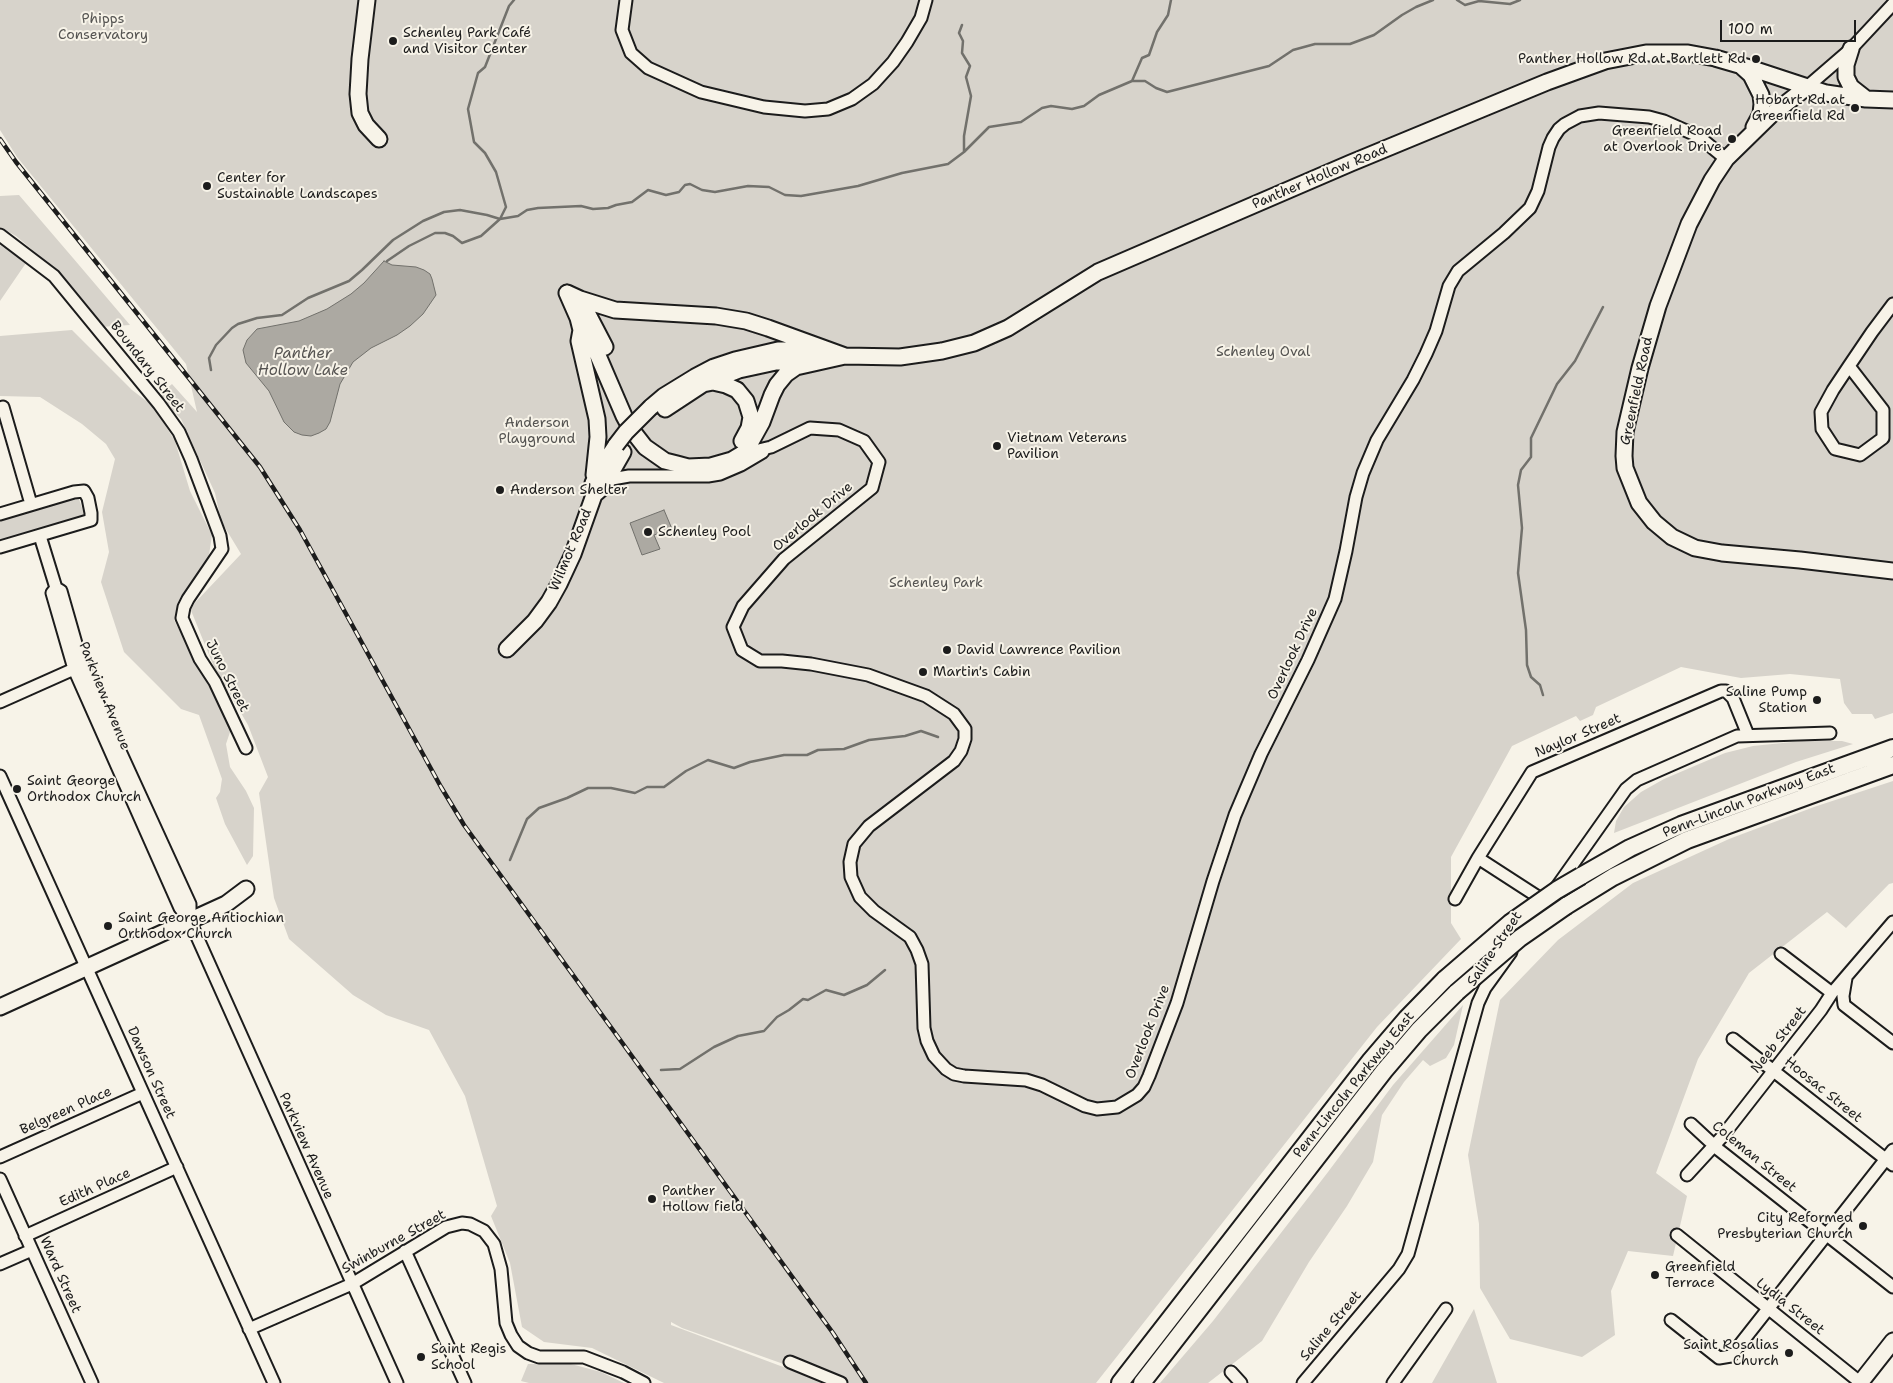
<!DOCTYPE html>
<meta charset="utf-8">
<style>
body{margin:0}
#map{position:relative;width:1893px;height:1383px;overflow:hidden;background:#f7f3e8;font-family:"Shantell Sans",sans-serif}
canvas{display:block}
.scale{position:absolute;left:1720px;top:20px;width:136px;height:22px;box-sizing:border-box;border:2px solid #1c1c1c;border-top:0;padding-left:6px;font-size:15px;line-height:18px;white-space:nowrap;color:#1c1c1c;-webkit-text-stroke:4px #f7f3e8;paint-order:stroke}
</style>
<div id="map">
<canvas width="1893" height="1383"></canvas>
<div class="scale">100 m</div>
</div>
<script>
const g = document.querySelector('canvas').getContext('2d');
g.lineJoin = 'round';
function fillPath(path, color) {
  g.fillStyle = color;
  g.fill(path, 'evenodd');
}
function poly(rows) {
  const path = new Path2D();
  for (const r of rows) {
    path.moveTo(r[0], r[1]);
    for (let i = 2; i < r.length; i += 2) path.lineTo(r[i], r[i + 1]);
  }
  return path;
}
function strokePath(path, color, width, dash) {
  g.strokeStyle = color;
  g.lineWidth = width;
  g.lineCap = dash ? 'butt' : 'round';
  g.setLineDash(dash || []);
  g.stroke(path);
}
function label(font, color, halo, rows, align = 'center') {
  g.font = font + ' "Shantell Sans",sans-serif';
  g.lineWidth = 4;
  g.setLineDash([]);
  g.textBaseline = 'middle';
  g.strokeStyle = halo;
  g.fillStyle = color;
  for (const [text, x, y, turn = 0] of rows) {
    g.save();
    g.translate(x, y);
    g.rotate((+turn || 0) * Math.PI / 180);
    g.textAlign = isNaN(turn) ? turn : align;
    if (halo) g.strokeText(text, 0, 0);
    g.fillText(text, 0, 0);
    g.restore();
  }
}
const green = poly([
 [0,0,1893,0,1893,713,1875,719,1872,714,1852,714,1844,703,1840,679,1790,674,1741,678,1681,667,1596,707,1593,715,1580,721,1576,716,1512,746,1451,857,1451,923,1461,939,1377,1027,1096,1383,850,1383,792,1367,682,1328,671,1322,671,1325,826,1383,664,1383,592,1348,544,1342,522,1327,510,1263,491,1216,497,1206,465,1096,429,1030,386,1015,353,995,289,939,274,898,259,793,268,777,248,725,214,667,190,608,241,554,221,521,215,493,181,419,158,396,172,384,197,412,186,364,17,157,0,130],
 [19,195,73,258,130,325,100,327,49,264,16,236,0,227,0,196],
 [0,245,26,263,0,301],
 [72,330,132,390,153,406,175,441,190,491,212,535,208,562,174,620,231,729,226,744,230,767,246,791,254,808,253,856,247,865,225,824,216,798,220,792,222,779,199,715,181,709,124,652,101,582,109,552,102,512,115,459,106,444,82,424,40,397,0,396,0,336],
 [75,497,79,499,84,514,82,518,0,543,0,517],
 [1802,741,1842,741,1853,744,1796,762,1614,833,1616,821,1624,807,1641,792,1664,779,1725,753,1753,746],
 [1893,781,1893,883,1889,884,1846,928,1827,912,1749,973,1698,1059,1656,1173,1687,1196,1673,1256,1628,1251,1611,1291,1615,1335,1582,1357,1510,1339,1480,1288,1479,1224,1468,1155,1500,1000,1558,940,1633,883,1729,839,1814,807],
 [1463,1005,1454,1045,1446,1058,1430,1066,1423,1060,1404,1082,1382,1115,1373,1162,1347,1206,1309,1262,1262,1341,1208,1383,1160,1383,1213,1321,1328,1172,1393,1085],
 [1474,1309,1497,1383,1432,1383],
 [528,1364,571,1364,601,1372,624,1383,529,1383,521,1381]
]);
const water = poly([
 [384,261,392,265,416,267,424,270,430,274,432,279,436,295,423,314,410,326,397,335,371,348,353,362,340,384,330,422,326,429,319,433,311,436,302,435,294,432,284,422,269,391,246,363,243,350,247,340,257,329,299,321,327,309,351,294,364,283,384,261],
 [664,510,672,529,654,535,660,549,642,555,630,523,664,510]
]);
const stream = poly([
 [1457,0,1465,5,1479,1,1510,4,1520,0],
 [962,25,959,33,963,41,962,53,970,66,966,77,971,96,964,136,964,152],
 [1132,81,1142,58,1149,55,1157,32,1168,15,1171,0],
 [387,261,409,246,435,233,445,233,453,236,462,243,481,236,500,219,506,207,496,172,485,153,474,142,468,109,478,73,485,67,509,6,514,0],
 [211,370,209,358,216,345,232,328,238,324,257,318,282,315,308,298,349,281,362,270,393,240,423,221,444,212,460,210,487,215,500,219,518,216,527,210,538,208,581,206,593,209,608,208,616,205,632,202,648,190,666,195,679,192,685,185,690,184,702,190,715,192,748,186,769,187,785,195,801,196,858,186,902,173,948,164,964,152,989,127,1021,122,1042,108,1051,106,1072,109,1084,106,1099,95,1132,81,1145,81,1156,88,1167,92,1269,66,1293,50,1315,44,1350,44,1374,35,1402,15,1416,7,1433,0],
 [1543,695,1540,685,1531,677,1527,665,1526,630,1518,573,1522,528,1518,485,1521,470,1531,457,1531,438,1557,384,1575,361,1603,307],
 [510,860,527,819,539,808,567,798,588,788,611,788,635,793,647,787,664,787,686,771,708,760,734,768,750,762,784,755,807,755,818,750,844,749,869,740,905,736,921,731,938,737],
 [661,1070,680,1069,714,1047,738,1036,764,1031,777,1017,789,1010,803,999,808,1000,826,990,844,995,867,985,885,970]
]);
const minor = poly([
 [626,0,622,30,631,53,648,68,701,92,764,107,805,111,828,109,852,99,873,84,893,62,907,42,921,18,926,0],
 [1807,87,1851,49,1893,4],
 [0,235,54,276,159,404,179,432,191,459,220,536,222,549,188,599,184,607,182,618,200,659,215,682,246,748],
 [1849,366,1883,410,1883,438,1860,455,1835,449,1822,429,1821,412,1833,390,1849,366,1872,332,1893,304],
 [3,407,31,504],
 [742,454,771,447,810,428,839,430,864,441,879,462,872,488,784,559,743,606,733,627,742,650,760,661,782,661,811,664,868,675,926,696,954,714,965,729,965,739,961,751,954,761,869,826,854,844,850,862,851,877,860,897,874,911,910,937,917,950,922,964,924,1028,927,1041,934,1056,946,1069,954,1074,964,1076,1026,1080,1042,1085,1085,1106,1097,1109,1117,1107,1137,1095,1144,1087,1149,1076,1177,1003,1213,881,1235,815,1261,754,1308,660,1335,599,1346,551,1356,497,1363,473,1377,440,1413,380,1426,354,1436,331,1449,286,1458,271,1504,233,1530,208,1538,191,1549,147,1553,138,1559,129,1565,124,1580,116,1599,113,1649,117,1664,121,1698,136,1726,159],
 [605,485,612,479,629,476,708,476,720,474,741,465,763,452],
 [0,514,74,492,84,491,88,498,91,513,91,520,0,547],
 [40,536,56,588,61,591,79,654,98,703,190,904,190,921],
 [56,588,52,593,74,669,180,908,190,921,397,1383],
 [0,702,74,669],
 [0,776,274,1383],
 [1478,858,1546,902],
 [1556,888,1626,789,1637,780,1737,736,1830,733],
 [1455,899,1478,858,1532,772,1721,691,1726,691,1733,698,1748,735],
 [1781,954,1832,993],
 [1846,978,1843,996,1844,1005,1893,1043],
 [1733,1039,1893,1165],
 [1691,1124,1719,1150,1893,1287],
 [0,1157,143,1093],
 [1687,1175,1721,1138,1821,1010,1832,993,1893,922],
 [0,1179,92,1383],
 [1677,1235,1861,1383],
 [25,1236,177,1167],
 [405,1251,465,1383],
 [0,1264,32,1250],
 [1671,1320,1719,1358,1731,1356,1893,1150],
 [249,1329,352,1284,446,1227,462,1223,470,1224,484,1231,494,1244,501,1269,506,1323,511,1335,518,1346,528,1353,539,1357,584,1357,623,1372,644,1383],
 [790,1362,841,1383],
 [1231,1372,1241,1383],
 [1303,1383,1399,1269,1408,1254,1478,1003,1485,988,1511,952],
 [1393,1383,1446,1309]
]);
const major = poly([
 [367,0,360,59,358,94,360,113,366,125,379,139],
 [1851,49,1846,65,1846,77,1851,87,1865,98],
 [1741,66,1751,75,1761,95,1762,104,1761,114,1754,127],
 [1807,87,1771,115,1726,159,1712,180,1689,224,1658,306,1640,368,1625,432,1624,456,1625,468,1639,503,1654,522,1672,537,1695,548,1722,553,1800,560,1893,571],
 [567,293,580,299,615,310,716,316,746,321,768,328,845,356],
 [567,293,578,318,581,330,579,341,597,419,598,437,594,475],
 [580,299,605,347],
 [581,330,590,337,624,416,631,429,645,447,665,461,677,464,688,467,711,466,732,460,742,454,747,449,762,422,772,395,777,385,786,374,796,367,845,356,900,357,942,351,974,343,1008,328,1098,272,1351,163,1547,82,1605,61,1646,53,1688,53,1715,58,1753,69,1826,93,1866,99,1893,100],
 [703,384,713,382,726,385,737,390,746,401,751,417,749,428,742,441],
 [651,407,664,396,695,377,714,367,735,360,778,350,818,349],
 [665,409,703,384,739,370,776,362,808,360],
 [594,495,603,487,623,452],
 [507,649,535,621,549,602,559,584,573,554,594,495,593,483,599,471,616,445],
 [0,1007,226,904,246,889],
 [1860,1383,1893,1341]
]);
const highway = poly([
 [1581,876,1630,848,1681,825,1893,748],
 [1566,906,1613,877,1687,840,1893,765],
 [1120,1383,1371,1060,1407,1018,1445,979],
 [1142,1383,1384,1071,1419,1030,1457,992]
]);
const rail = poly([
 [0,139,16,162,260,467,300,530,441,787,464,825,833,1333,866,1383]
]);
const majorBridge = poly([
 [616,445,626,432,651,407]
]);
const highwayBridge = poly([
 [1445,979,1510,923,1557,890,1581,876],
 [1457,992,1520,938,1566,906]
]);
const markers = [
 [393,41,5,"#1c1c1c"],
 [1756,59,5,"#1c1c1c"],
 [1855,108,5,"#1c1c1c"],
 [1732,139,5,"#1c1c1c"],
 [207,186,5,"#1c1c1c"],
 [997,446,5,"#1c1c1c"],
 [500,490,5,"#1c1c1c"],
 [648,532,5,"#1c1c1c"],
 [947,650,5,"#1c1c1c"],
 [923,672,5,"#1c1c1c"],
 [1817,700,5,"#1c1c1c"],
 [17,789,5,"#1c1c1c"],
 [108,926,5,"#1c1c1c"],
 [652,1199,5,"#1c1c1c"],
 [1863,1226,5,"#1c1c1c"],
 [1655,1275,5,"#1c1c1c"],
 [1789,1353,5,"#1c1c1c"],
 [421,1357,5,"#1c1c1c"]
];
const parkNames = [
 ["Phipps",103,19],
 ["Conservatory",103,35],
 ["Schenley Oval",1263,352],
 ["Anderson",537,423],
 ["Playground",537,439],
 ["Schenley Park",936,583]
];
const poiNames = [
 ["Schenley Park Café",403,33],
 ["and Visitor Center",403,49],
 ["Panther Hollow Rd at Bartlett Rd",1746,59,"right"],
 ["Hobart Rd at",1845,100,"right"],
 ["Greenfield Rd",1845,116,"right"],
 ["Greenfield Road",1722,131,"right"],
 ["at Overlook Drive",1722,147,"right"],
 ["Center for",217,178],
 ["Sustainable Landscapes",217,194],
 ["Vietnam Veterans",1007,438],
 ["Pavilion",1007,454],
 ["Anderson Shelter",510,490],
 ["Schenley Pool",658,532],
 ["David Lawrence Pavilion",957,650],
 ["Martin's Cabin",933,672],
 ["Saline Pump",1807,692,"right"],
 ["Station",1807,708,"right"],
 ["Saint George",27,781],
 ["Orthodox Church",27,797],
 ["Saint George Antiochian",118,918],
 ["Orthodox Church",118,934],
 ["Panther",662,1191],
 ["Hollow field",662,1207],
 ["City Reformed",1853,1218,"right"],
 ["Presbyterian Church",1853,1234,"right"],
 ["Greenfield",1665,1267],
 ["Terrace",1665,1283],
 ["Saint Rosalias",1779,1345,"right"],
 ["Church",1779,1361,"right"],
 ["Saint Regis",431,1349],
 ["School",431,1365]
];
const streetNames = [
 ["Panther Hollow Road",1320,177,-23],
 ["Boundary Street",147,367,52],
 ["Greenfield Road",1637,391,-78],
 ["Overlook Drive",813,517,-40],
 ["Wilmot Road",571,550,-67],
 ["Overlook Drive",1293,654,-65],
 ["Juno Street",227,676,63],
 ["Parkview Avenue",104,696,68],
 ["Naylor Street",1578,736,-23],
 ["Penn-Lincoln Parkway East",1749,801,-21],
 ["Saline Street",1495,949,-56],
 ["Overlook Drive",1148,1032,-69],
 ["Neeb Street",1779,1040,-52],
 ["Dawson Street",151,1073,66],
 ["Penn-Lincoln Parkway East",1354,1085,-51],
 ["Hoosac Street",1823,1090,39],
 ["Belgreen Place",66,1111,-24],
 ["Parkview Avenue",306,1146,66],
 ["Coleman Street",1754,1157,39],
 ["Edith Place",95,1188,-24],
 ["Swinburne Street",394,1242,-29],
 ["Ward Street",60,1275,66],
 ["Lydia Street",1790,1307,38],
 ["Saline Street",1331,1326,-50]
];
const waterNames = [
 ["Panther",303,354],
 ["Hollow Lake",303,371]
];
fillPath(green, '#d7d3cb');
fillPath(water, '#aca9a2');
strokePath(water, '#72716c', 1);
strokePath(stream, '#72716c', 2.5);
strokePath(minor, '#1c1c1c', 15);
strokePath(major, '#1c1c1c', 19);
strokePath(highway, '#1c1c1c', 20);
strokePath(minor, '#f7f3e8', 11);
strokePath(major, '#f7f3e8', 15);
strokePath(highway, '#f7f3e8', 16);
strokePath(rail, '#1c1c1c', 4.5);
strokePath(rail, '#f7f3e8', 2.5, [8]);
strokePath(majorBridge, '#1c1c1c', 19, []);
strokePath(highwayBridge, '#1c1c1c', 20, []);
strokePath(majorBridge, '#f7f3e8', 15);
strokePath(highwayBridge, '#f7f3e8', 16);
for (const [x, y, r, color] of markers) {
  const dot = new Path2D();
  dot.arc(x, y, r, 0, 2 * Math.PI);
  g.fillStyle = color;
  g.fill(dot);
  strokePath(dot, '#f7f3e8', 2);
}
label('14px', '#545351', '#f7f3e8', parkNames);
label('14px', '#1c1c1c', '#f7f3e8', poiNames, 'left');
label('14px', '#1c1c1c', '#f7f3e8', streetNames);
label('italic 15px', '#565452', '#f7f3e8', waterNames);
</script>
